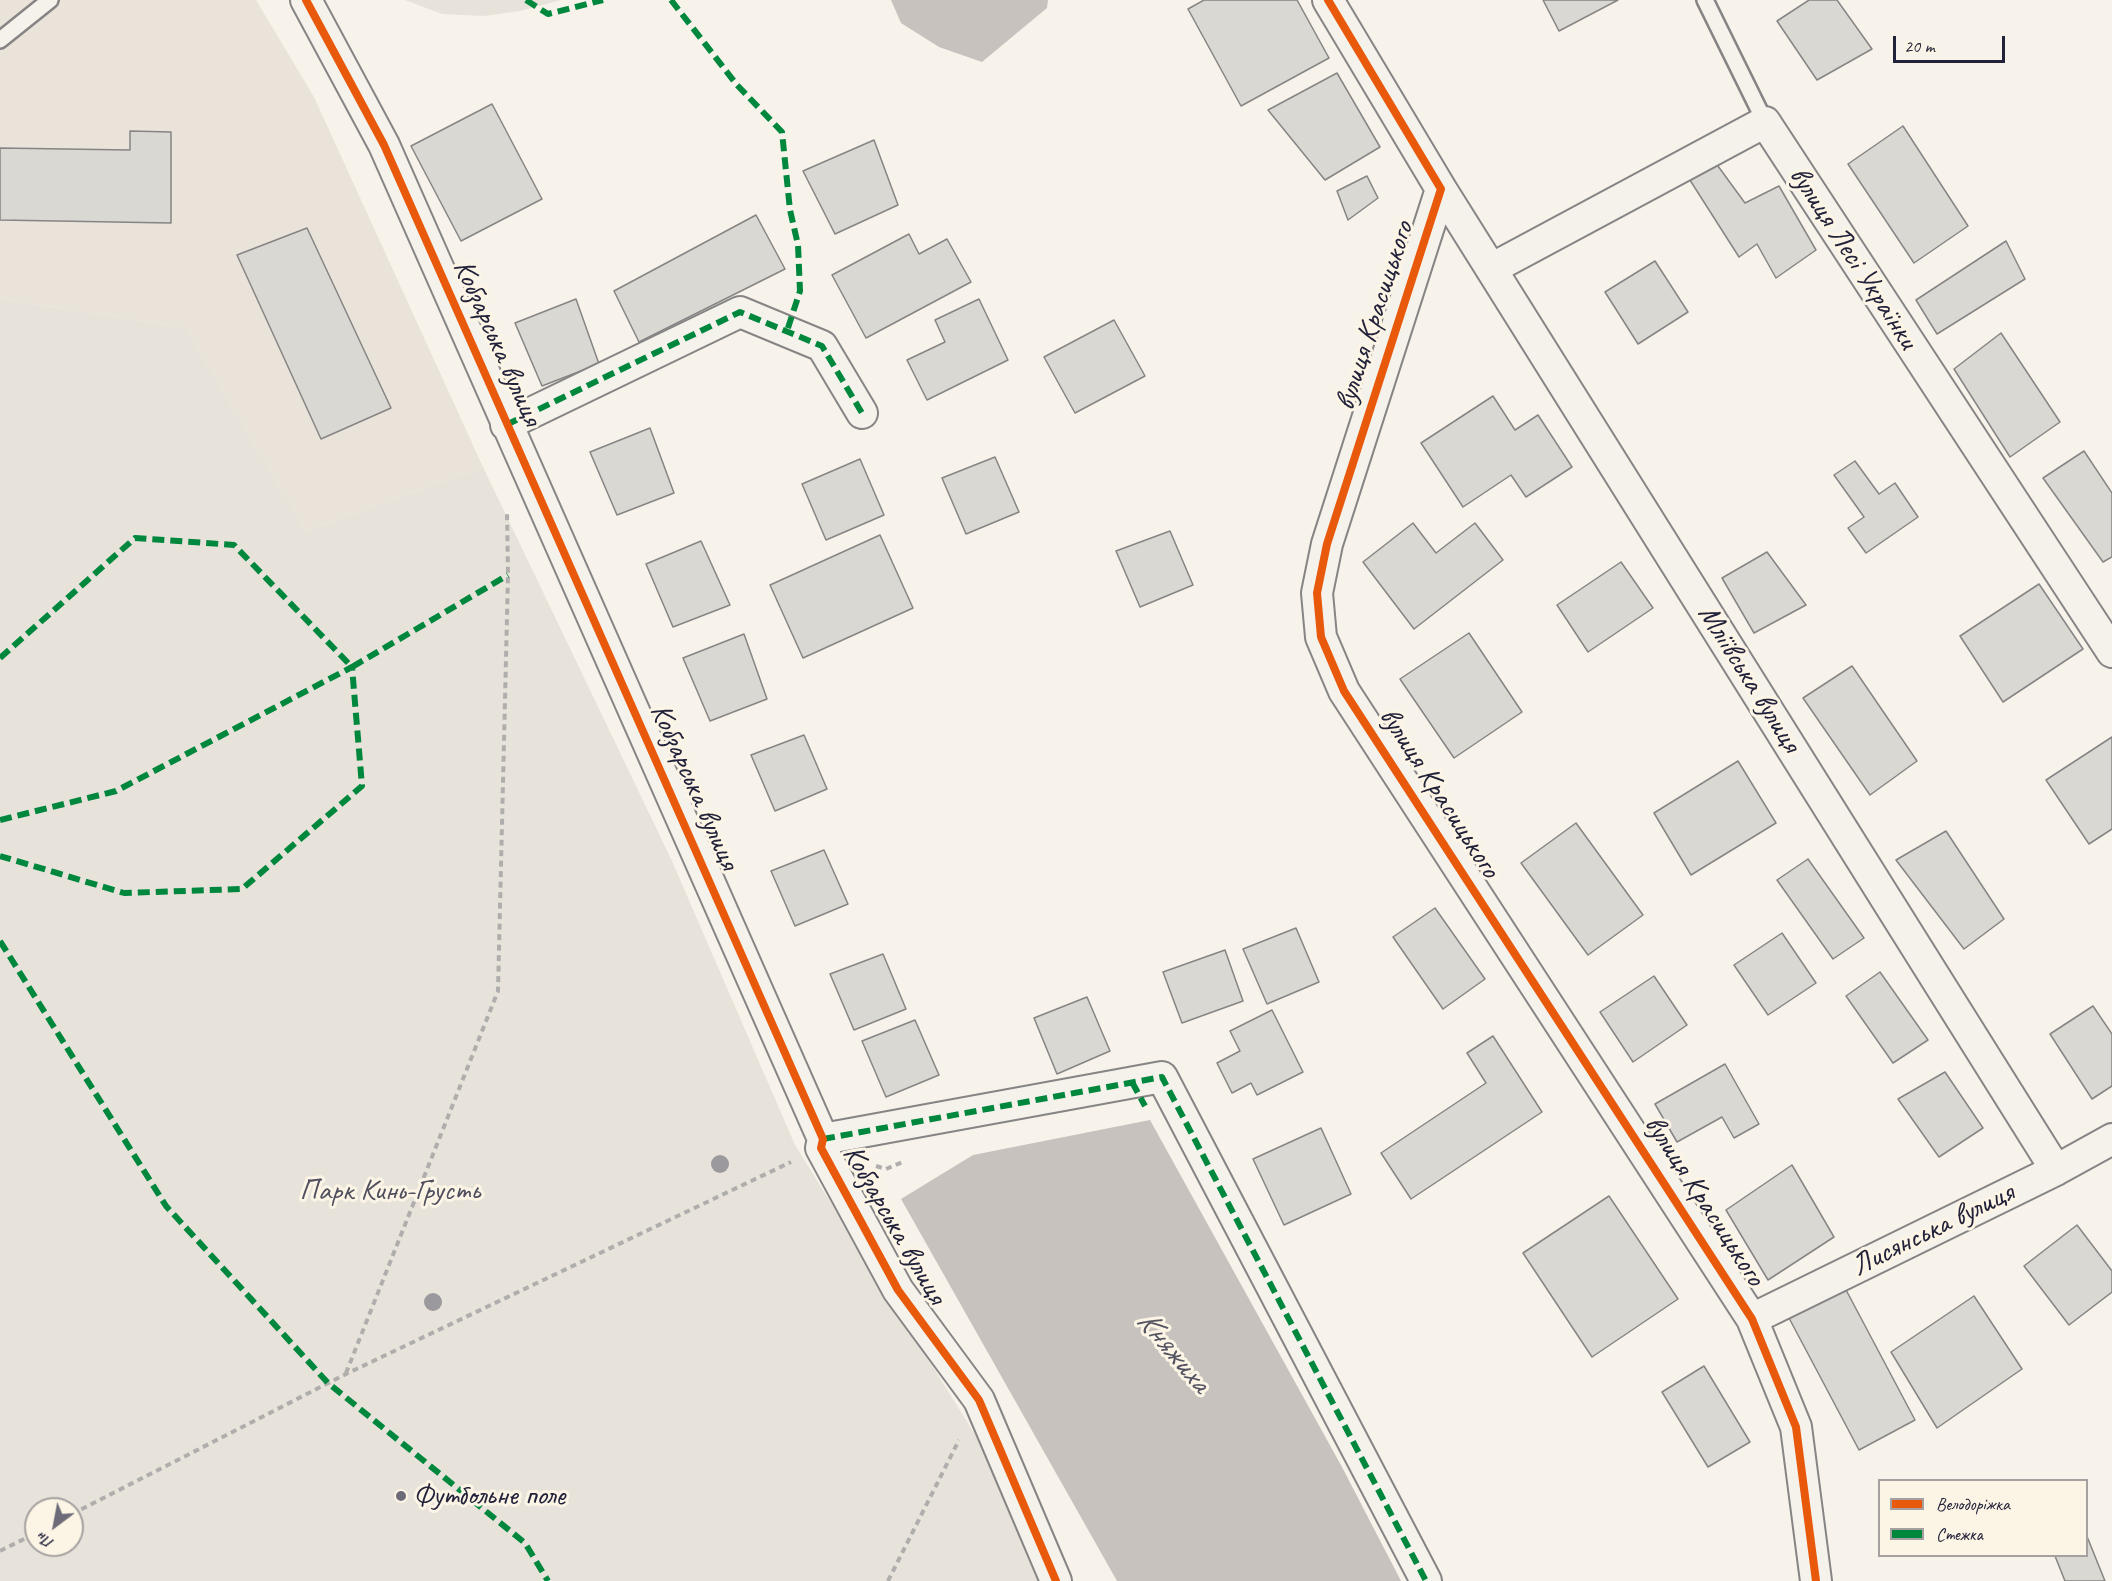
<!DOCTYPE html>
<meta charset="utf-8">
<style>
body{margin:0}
#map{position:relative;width:2112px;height:1581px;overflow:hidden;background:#f7f3ea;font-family:Caveat,sans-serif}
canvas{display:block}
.legend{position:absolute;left:1878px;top:1479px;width:210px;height:78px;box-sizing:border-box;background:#fcf5e5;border:2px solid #a5a1a1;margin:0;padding:8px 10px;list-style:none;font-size:18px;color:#22223b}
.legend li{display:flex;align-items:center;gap:12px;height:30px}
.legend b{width:30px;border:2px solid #a5a1a1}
.north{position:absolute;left:24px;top:1497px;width:60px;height:60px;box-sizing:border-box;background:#fcf5e5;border:2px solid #a5a1a1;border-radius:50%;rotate:212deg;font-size:16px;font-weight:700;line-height:24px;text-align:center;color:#22223b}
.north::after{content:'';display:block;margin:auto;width:21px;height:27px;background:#6d6b78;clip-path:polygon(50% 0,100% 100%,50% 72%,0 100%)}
.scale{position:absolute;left:1893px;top:36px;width:112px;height:27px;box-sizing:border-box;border:3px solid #22223b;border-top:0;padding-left:8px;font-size:18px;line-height:21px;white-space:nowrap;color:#22223b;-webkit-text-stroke:4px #fcf5e5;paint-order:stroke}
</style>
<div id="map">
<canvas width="2112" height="1581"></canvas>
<ul class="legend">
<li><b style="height:8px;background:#e8590c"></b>Велодоріжка</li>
<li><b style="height:8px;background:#00873e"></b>Стежка</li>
</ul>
<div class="north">Пн</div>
<div class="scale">20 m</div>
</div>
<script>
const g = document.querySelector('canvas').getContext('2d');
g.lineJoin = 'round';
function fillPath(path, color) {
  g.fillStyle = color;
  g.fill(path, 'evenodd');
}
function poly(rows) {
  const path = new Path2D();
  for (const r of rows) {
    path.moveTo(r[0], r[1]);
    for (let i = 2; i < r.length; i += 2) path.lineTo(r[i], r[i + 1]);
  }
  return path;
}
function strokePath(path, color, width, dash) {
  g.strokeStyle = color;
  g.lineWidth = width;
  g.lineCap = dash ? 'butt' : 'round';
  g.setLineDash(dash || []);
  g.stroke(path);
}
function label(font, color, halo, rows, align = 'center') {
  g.font = font + ' Caveat,sans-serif';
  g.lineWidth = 6;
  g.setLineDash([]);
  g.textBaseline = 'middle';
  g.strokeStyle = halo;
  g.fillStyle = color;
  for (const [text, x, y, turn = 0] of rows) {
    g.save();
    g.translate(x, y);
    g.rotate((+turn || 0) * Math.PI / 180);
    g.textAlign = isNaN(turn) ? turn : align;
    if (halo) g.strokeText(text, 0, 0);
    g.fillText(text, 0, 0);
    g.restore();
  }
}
const built = poly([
 [0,0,256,0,314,97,483,467,306,531,186,328,0,299]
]);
const green = poly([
 [405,0,561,0,520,11,484,16,442,14],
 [0,299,186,328,306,531,483,467,672,861,795,1145,976,1436,1039,1581,0,1581],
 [36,1509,72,1509,72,1545,36,1545]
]);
const water = poly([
 [891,0,1048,0,1047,8,982,62,939,47,901,23],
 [1150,1120,1342,1467,1401,1581,1117,1581,901,1199,973,1155]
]);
const building = poly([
 [1204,0,1297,0,1329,58,1241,106,1188,9,1204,0],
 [1543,0,1618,0,1559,31,1543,0],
 [1809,0,1837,0,1872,49,1817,80,1777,21,1809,0],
 [1337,73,1380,147,1325,180,1268,110,1337,73],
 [492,104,542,199,461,241,411,146,492,104],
 [1903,126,1968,226,1914,263,1848,164,1903,126],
 [130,131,171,132,171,223,0,220,0,148,130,150,130,131],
 [874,140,898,205,835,234,803,171,874,140],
 [1715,162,1745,203,1779,186,1816,250,1776,278,1757,244,1739,257,1688,177,1715,162],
 [1367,176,1378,198,1348,220,1337,191,1367,176],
 [756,215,785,269,639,342,614,291,756,215],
 [307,228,391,408,321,439,237,255,307,228],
 [909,234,919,254,947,239,971,282,866,338,832,275,909,234],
 [2006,241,2025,279,1937,334,1916,300,2006,241],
 [1655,261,1688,312,1638,344,1605,292,1655,261],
 [576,299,599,364,542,386,515,323,576,299],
 [979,299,1008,360,927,400,907,360,945,342,935,320,979,299],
 [1114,320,1145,376,1075,413,1044,357,1114,320],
 [2001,333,2060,422,2010,457,1954,369,2001,333],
 [1493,396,1515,430,1538,415,1572,467,1526,497,1511,475,1463,507,1421,443,1493,396],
 [650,428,674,493,617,515,590,452,650,428],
 [2084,451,2112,493,2112,557,2103,562,2043,478,2084,451],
 [995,457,1019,512,966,534,942,478,995,457],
 [860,459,884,515,826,540,802,484,860,459],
 [1855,461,1879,494,1895,483,1918,517,1866,553,1848,528,1864,517,1834,475,1855,461],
 [1413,523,1436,553,1475,523,1503,560,1414,629,1363,562,1413,523],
 [1170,531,1193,585,1140,607,1116,551,1170,531],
 [880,535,913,608,803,658,770,585,880,535],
 [701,541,730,605,673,627,646,564,701,541],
 [1767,552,1806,605,1754,633,1722,578,1767,552],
 [1621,562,1653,608,1588,652,1557,605,1621,562],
 [2039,584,2083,649,2003,702,1960,636,2039,584],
 [1469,633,1522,712,1454,758,1400,679,1469,633],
 [744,634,767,699,710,721,683,658,744,634],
 [1852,666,1917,761,1870,795,1803,698,1852,666],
 [804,735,827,789,775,811,751,755,804,735],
 [2112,737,2112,829,2089,844,2046,780,2112,737],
 [1738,761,1776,823,1691,875,1654,813,1738,761],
 [1576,823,1643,915,1588,955,1521,863,1576,823],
 [1946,831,2004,919,1964,949,1896,860,1946,831],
 [824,850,848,904,795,926,771,871,824,850],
 [1808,859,1864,938,1833,959,1777,880,1808,859],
 [1435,908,1485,979,1443,1009,1393,937,1435,908],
 [1296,928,1319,982,1267,1004,1243,949,1296,928],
 [1782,933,1816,983,1768,1015,1734,965,1782,933],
 [1225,950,1243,1001,1182,1023,1163,972,1225,950],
 [883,954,906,1009,854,1030,830,974,883,954],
 [1880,972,1928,1040,1893,1063,1846,996,1880,972],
 [1654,976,1687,1025,1633,1062,1600,1012,1654,976],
 [1087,997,1110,1051,1057,1074,1034,1018,1087,997],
 [2093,1006,2112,1034,2112,1086,2092,1099,2050,1034,2093,1006],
 [1272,1010,1303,1072,1257,1095,1251,1083,1232,1093,1217,1063,1240,1051,1230,1031,1272,1010],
 [915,1020,939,1075,886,1097,862,1041,915,1020],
 [1493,1036,1542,1112,1411,1199,1381,1153,1486,1083,1467,1053,1493,1036],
 [1725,1064,1759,1124,1734,1138,1722,1117,1677,1142,1655,1104,1725,1064],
 [1945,1072,1983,1128,1939,1157,1898,1099,1945,1072],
 [1321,1128,1351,1194,1284,1225,1253,1159,1321,1128],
 [1792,1165,1834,1237,1768,1280,1726,1210,1792,1165],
 [1609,1196,1678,1299,1592,1357,1523,1253,1609,1196],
 [2077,1225,2112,1271,2112,1292,2069,1325,2024,1266,2077,1225],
 [1845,1288,1915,1420,1859,1450,1789,1318,1845,1288],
 [1974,1296,2022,1369,1937,1428,1891,1352,1974,1296],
 [1704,1366,1750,1442,1708,1467,1662,1392,1704,1366],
 [2086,1534,2105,1581,2065,1581,2055,1556,2086,1556,2086,1534]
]);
const path = poly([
 [876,1166,886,1169,905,1161],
 [346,1373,498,991,508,575,507,513],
 [72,1514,346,1374,791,1162],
 [0,1551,36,1533],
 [888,1581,959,1440]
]);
const lane = poly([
 [1705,0,1765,122],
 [0,40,50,0]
]);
const street = poly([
 [306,0,384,145,823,1139,821,1148,898,1290,979,1400,1056,1581],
 [1328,0,1441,189,1327,544,1317,593,1321,637,1344,691,1752,1319,1796,1427,1816,1581],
 [1441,189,2056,1170],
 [1491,269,1765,122,2112,652],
 [506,425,740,312,822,346,862,413],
 [823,1139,1162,1077,1426,1581],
 [1752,1319,2056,1170,2112,1139]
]);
const quiet = poly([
 [526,0,548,14,603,0],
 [671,0,737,85,782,132,790,210,798,245,800,291,787,331],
 [506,425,740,312,822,346,862,413],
 [0,658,135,538,234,545,352,667,508,575],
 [0,820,116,791,352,667,362,786,242,889,124,893,0,856],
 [0,941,166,1206,328,1383,525,1543,548,1581],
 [1132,1082,1145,1106],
 [823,1139,1162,1077,1426,1581]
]);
const cycleway = poly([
 [306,0,384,145,823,1139,821,1148,898,1290,979,1400,1056,1581],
 [1328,0,1441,189,1327,544,1317,593,1321,637,1344,691,1752,1319,1796,1427,1816,1581]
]);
const trees = [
 [720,1164],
 [433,1302]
];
const markers = [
 [401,1496,6,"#6d6b78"]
];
const streetNames = [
 ["вулиця Лесі Українки",1853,258,57],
 ["вулиця Красицького",1375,316,-72],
 ["Кобзарська вулиця",497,343,66],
 ["Мліївська вулиця",1749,679,58],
 ["Кобзарська вулиця",694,787,66],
 ["вулиця Красицького",1439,793,57],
 ["вулиця Красицького",1704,1201,57],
 ["Кобзарська вулиця",894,1225,60],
 ["Лисянська вулиця",1933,1230,-26]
];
const parkNames = [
 ["Парк Кинь-Грусть",390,1191]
];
const poiNames = [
 ["Футбольне поле",413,1496]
];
const waterNames = [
 ["Княжиха",1173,1352,50]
];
fillPath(built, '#e9e3d9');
fillPath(green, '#e8e3da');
fillPath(water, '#c7c2be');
fillPath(building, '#dad8d2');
strokePath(building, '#868485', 1.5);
strokePath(lane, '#868485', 20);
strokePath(street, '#868485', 34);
strokePath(path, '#b0aead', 4, [6, 4.5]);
strokePath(lane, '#f5f2ec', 15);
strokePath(street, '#f5f2ec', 30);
strokePath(quiet, '#00873e', 6, [12, 6]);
strokePath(cycleway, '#e8590c', 8);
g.fillStyle = '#9b999e';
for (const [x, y] of trees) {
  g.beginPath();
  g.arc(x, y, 9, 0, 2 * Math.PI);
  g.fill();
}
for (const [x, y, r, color] of markers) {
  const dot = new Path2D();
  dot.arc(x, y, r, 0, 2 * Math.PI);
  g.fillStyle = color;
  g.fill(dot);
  strokePath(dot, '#fcf5e5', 2);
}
label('30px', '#22223b', '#fcf5e5', streetNames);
label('30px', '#504f5f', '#fcf5e5', parkNames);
label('30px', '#22223b', '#fcf5e5', poiNames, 'left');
label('italic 32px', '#545362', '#fcf5e5', waterNames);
</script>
